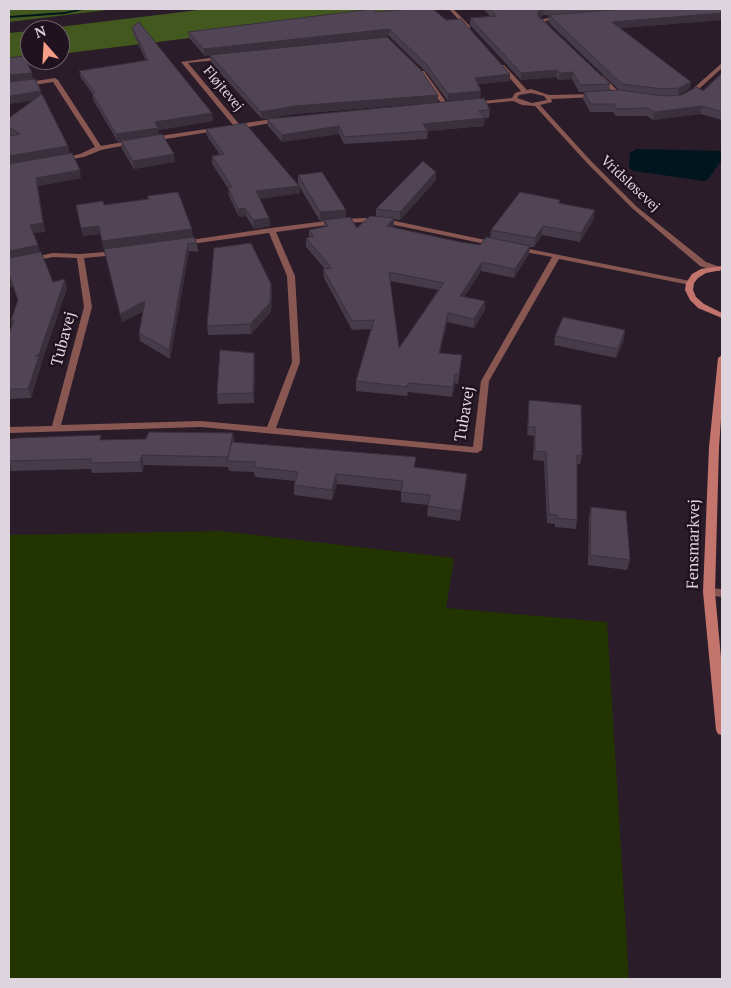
<!DOCTYPE html>
<meta charset="utf-8">
<style>
body{margin:0}
#map{position:relative;width:731px;height:988px;overflow:hidden;background:#2a1c29;font-family:"PT Serif",serif}
canvas{display:block}
.frame{position:absolute;inset:0;border:10px solid #ded4dd;pointer-events:none}
.north{position:absolute;left:20px;top:20px;width:50px;height:50px;box-sizing:border-box;background:#20131f;border:1px solid #6c606b;border-radius:50%;rotate:341deg;font-size:14px;font-weight:700;line-height:20px;text-align:center;color:#ded4dd}
.north::after{content:'';display:block;margin:auto;width:18px;height:22px;background:#f49e87;clip-path:polygon(50% 0,100% 100%,50% 72%,0 100%)}
</style>
<div id="map">
<canvas width="731" height="988"></canvas>
<div class="frame"></div>
<div class="north">N</div>
</div>
<script>
const g = document.querySelector('canvas').getContext('2d');
g.lineJoin = 'round';
function fillPath(path, color) {
  g.fillStyle = color;
  g.fill(path, 'evenodd');
}
function poly(rows) {
  const path = new Path2D();
  for (const r of rows) {
    path.moveTo(r[0], r[1]);
    for (let i = 2; i < r.length; i += 2) path.lineTo(r[i], r[i + 1]);
  }
  return path;
}
function strokePath(path, color, width, dash) {
  g.strokeStyle = color;
  g.lineWidth = width;
  g.lineCap = dash ? 'butt' : 'round';
  g.setLineDash(dash || []);
  g.stroke(path);
}
function label(font, color, halo, rows, align = 'center') {
  g.font = font + ' "PT Serif",serif';
  g.lineWidth = 5;
  g.setLineDash([]);
  g.textBaseline = 'middle';
  g.strokeStyle = halo;
  g.fillStyle = color;
  for (const [text, x, y, turn = 0] of rows) {
    g.save();
    g.translate(x, y);
    g.rotate((+turn || 0) * Math.PI / 180);
    g.textAlign = isNaN(turn) ? turn : align;
    if (halo) g.strokeText(text, 0, 0);
    g.fillText(text, 0, 0);
    g.restore();
  }
}
const green = poly([
 [221,531,454,558,446,608,607,622,629,979,9,979,9,535]
]);
const forest = poly([
 [9,9,115,9,9,22],
 [207,9,426,9,60,54,60,30,34,30],
 [30,31,30,58,9,61,9,33]
]);
const water = poly([
 [637,149,722,151,722,160,708,179,704,181,634,171,629,168,630,153]
]);
const stream = poly([
 [81,9,87,9,65,14,9,18,9,16,65,12,81,9]
]);
const street = poly([
 [449,9,453,9,470,26,470,28,466,28,449,9],
 [562,15,564,17,545,21,551,28,549,29,539,20,562,15],
 [224,56,226,57,226,59,188,63,239,124,279,118,282,120,281,121,238,129,232,128,231,127,233,125,181,62,224,56],
 [722,63,722,68,691,96,687,96,687,94,722,63],
 [500,65,504,65,527,90,531,89,549,95,598,94,598,96,596,97,551,99,552,102,540,105,591,161,637,207,706,262,720,267,720,271,714,271,700,266,633,209,587,163,535,106,522,105,513,101,471,105,470,104,473,102,512,98,515,93,521,91,500,67,500,65],
 [531,93,544,96,547,100,532,103,517,98,519,95,531,93],
 [420,71,424,71,449,106,448,107,444,107,419,72,420,71],
 [599,76,603,76,620,93,620,95,616,95,599,78,599,76],
 [55,78,58,80,101,146,134,140,137,142,136,143,101,150,84,157,59,161,59,159,80,154,95,147,53,82,9,89,9,85,55,78],
 [220,127,223,129,222,130,153,141,150,139,153,137,220,127],
 [366,218,390,220,495,242,499,244,495,246,390,224,366,222,342,223,276,232,295,276,300,362,276,428,473,447,481,381,552,257,514,250,514,246,690,281,694,283,690,285,559,259,489,381,482,450,477,453,201,427,9,433,9,427,52,426,84,307,77,258,53,257,9,266,9,262,53,253,80,254,117,251,121,253,117,255,84,258,92,307,61,425,201,421,267,427,292,362,287,276,269,233,184,245,180,243,184,241,271,228,342,219,366,218],
 [709,588,722,589,722,597,705,595,703,592,705,589,709,588]
]);
const secondary = poly([
 [722,266,722,270,706,273,698,278,694,283,693,290,696,297,704,304,722,313,722,318,698,308,690,300,685,290,686,283,692,274,701,269,722,266],
 [722,355,722,405,719,447,715,592,722,669,722,735,718,734,716,730,703,592,709,447,718,358,722,355]
]);
const wall = poly([
 [483,9,722,9,722,20,620,28,691,82,689,89,678,95,662,96,681,95,703,91,722,73,722,120,700,114,653,120,647,116,616,116,613,112,590,112,583,99,584,92,579,92,572,79,559,80,556,77,521,80,470,25,470,18,490,16],
 [543,15,549,15,548,22,620,91,609,91,610,84,540,17],
 [376,12,510,81,478,84,481,91,480,98,448,101,426,72,389,36,223,54,438,95,438,102,295,114,268,118,490,110,489,118,484,118,484,126,428,131,427,139,344,144,339,134,282,142,268,126,267,119,262,119,211,63,210,55,205,56,189,38,188,32],
 [132,27,212,113,213,121,158,130,159,135,175,162,134,169,122,149,121,141,118,142,93,100,92,93,81,78,79,71,146,61,133,33],
 [9,58,33,79,68,146,69,154,81,178,38,186,45,232,33,233,40,252,53,282,67,288,41,364,41,365,31,398,9,399,9,334,12,326,11,320,18,301,13,287,9,287,12,135,9,134,9,118,34,100,9,104],
 [206,129,298,184,298,175,357,228,376,217,376,209,436,180,400,220,394,219,394,227,393,228,460,242,480,245,490,238,491,230,560,200,560,204,594,219,580,242,542,235,534,247,530,247,529,254,514,278,481,271,464,297,485,301,485,310,474,328,447,322,440,353,461,364,458,384,455,383,452,397,408,392,407,396,356,391,356,381,371,329,352,330,324,278,323,269,325,269,306,247,306,238,309,238,309,230,324,227,324,221,320,221,299,186,300,193,260,199,269,218,270,226,254,229,246,216,239,217,229,196,228,188,212,164,212,156,220,155,207,136],
 [390,281,438,290,399,348],
 [147,196,193,237,197,244,198,252,189,251,170,359,140,341,139,333,143,311,122,322,100,234,83,236,76,205,104,205,148,199],
 [271,284,272,293,271,312,251,334,208,335,207,326],
 [625,330,624,340,616,358,554,345,555,336],
 [254,353,255,363,254,403,218,404,217,394],
 [529,400,582,456,580,464,577,464,577,520,576,529,555,527,555,524,547,523,544,461,533,460,534,436,527,435],
 [233,433,234,442,415,468,467,474,460,521,427,516,428,505,401,502,401,491,337,484,332,500,294,495,294,485,295,481,255,477,254,472,229,471,228,467,144,465,142,472,92,473,91,469,9,471,9,439,102,440,146,439],
 [591,507,630,560,627,570,588,565,589,517]
]);
const shadedWall = poly([
 [544,9,543,15,537,18,538,11],
 [722,13,722,20,611,29,612,22],
 [389,29,389,36,205,56,204,49],
 [557,70,556,77,521,80,521,73],
 [573,72,572,79,559,80,560,73],
 [32,73,33,80,9,83,9,75],
 [510,74,510,81,474,85,475,78],
 [691,82,689,89,678,95,679,88],
 [41,91,42,98,9,104,9,96],
 [481,91,480,98,448,101,448,94],
 [438,95,438,102,295,114,262,119,261,112,294,106],
 [702,106,700,114,653,120,654,112],
 [212,113,213,121,158,130,159,135,118,142,116,134,155,122],
 [485,118,484,126,423,131,423,124],
 [339,126,339,134,282,142,282,135],
 [68,146,70,154,9,165,9,156],
 [174,154,175,162,134,169,133,161],
 [80,170,81,178,38,186,45,232,32,233,30,225,36,178],
 [436,172,436,180,400,220,400,212],
 [299,186,300,193,257,199,256,191],
 [245,208,246,216,239,217,238,209],
 [346,210,346,218,320,221,320,212],
 [595,210,594,219,580,242,581,233],
 [269,218,270,226,254,229,253,220],
 [394,218,394,227,387,235,387,226],
 [99,226,100,234,83,236,81,228],
 [543,226,542,235,534,247,535,238],
 [192,229,193,238,104,250,102,241],
 [188,243,189,251,170,359,169,350],
 [38,245,40,254,9,260,9,251],
 [530,246,529,254,514,278,515,269],
 [482,262,481,271,459,305,460,296],
 [10,277,13,287,9,287,9,278],
 [65,279,67,288,41,364,41,365,31,398,28,389,35,356],
 [271,284,272,293,271,312,251,334,250,324],
 [145,301,147,310,122,322,120,314],
 [485,301,485,310,474,328,474,319],
 [448,313,447,322,438,362,439,353],
 [625,330,624,340,616,358,618,349],
 [254,353,255,363,254,403,253,393],
 [455,374,455,383,452,397,453,387],
 [233,433,234,443,228,457],
 [142,455,144,465,142,472,140,462],
 [9,461,12,471,9,471],
 [336,474,337,484,332,500,332,490],
 [467,474,466,484,460,521,461,511]
]);
const building = poly([
 [373,9,376,12,409,9,433,9,446,20,461,19,510,74,475,78,481,91,448,94,427,65,389,29,204,49,188,32,373,9],
 [490,9,544,9,538,11,538,16,610,84,580,85,573,72,560,73,557,70,521,73,470,18,497,16,490,9],
 [624,9,722,9,722,13,612,22,691,82,679,88,663,89,622,84,549,15,624,9],
 [139,22,212,113,155,122,158,128,116,134,92,93,95,93,79,71,148,60,132,27,139,22],
 [387,37,420,69,438,95,294,106,261,112,210,55,387,37],
 [24,56,32,73,9,75,9,58,24,56],
 [722,73,722,112,702,106,654,112,648,108,617,109,614,104,591,104,584,92,619,90,664,96,681,95,697,87,703,91,722,73],
 [35,79,41,91,9,96,9,82,35,79],
 [42,94,68,146,9,156,9,136,20,134,9,127,9,118,42,94],
 [484,98,490,110,479,111,485,118,423,124,428,131,344,137,339,126,282,135,267,119,484,98],
 [245,123,299,186,256,191,269,218,253,220,245,208,238,209,228,188,232,187,212,156,224,154,206,129,245,123],
 [162,134,174,154,133,161,121,141,162,134],
 [72,153,80,170,36,178,43,223,30,225,38,245,9,251,9,164,72,153],
 [423,161,436,172,400,212,376,209,423,161],
 [322,172,346,210,320,212,298,175,322,172],
 [178,192,192,229,102,241,99,226,81,228,76,205,103,201,104,205,149,199,147,196,178,192],
 [520,192,560,200,558,203,595,210,581,233,543,226,535,238,491,230,520,192],
 [370,216,394,218,387,226,460,242,480,245,486,237,530,246,515,269,482,262,460,296,485,301,474,319,448,313,439,353,462,355,459,374,455,374,453,387,408,383,407,387,356,381,374,320,352,321,323,269,332,268,306,238,314,236,309,230,328,226,324,220,350,217,357,228,370,216],
 [389,272,444,283,399,348,389,272],
 [194,237,197,244,188,243,169,350,139,333,145,301,120,314,104,249,194,237],
 [251,243,271,284,270,303,250,324,207,326,214,248,251,243],
 [41,252,53,282,65,279,39,354,35,356,39,356,28,389,9,389,9,334,14,320,11,320,18,300,10,277,9,278,9,258,41,252],
 [563,317,625,330,618,349,555,336,563,317],
 [220,350,254,353,253,393,217,394,220,350],
 [529,400,581,405,582,456,577,455,577,520,557,518,557,515,549,514,546,452,535,451,535,427,528,427,529,400],
 [149,432,233,433,228,457,142,455,140,462,90,463,91,459,9,461,9,439,18,438,101,435,100,440,146,439,149,432],
 [232,442,416,457,414,467,467,474,461,511,428,506,430,495,401,492,403,481,336,474,332,490,294,485,298,472,254,467,256,462,227,461,232,442],
 [591,507,626,511,630,560,590,555,591,507]
]);
const farStreetnames = [
 ["Fløjtevej",223,89,50],
 ["Vridsløsevej",630,184,43]
];
const streetNames = [
 ["Tubavej",64,339,-75],
 ["Tubavej",465,414,-81],
 ["Fensmarkvej",694,544,-89]
];
fillPath(green, '#223400');
fillPath(forest, '#43581f');
fillPath(water, '#00161e');
fillPath(stream, '#00161e');
fillPath(street, '#885752');
fillPath(secondary, '#c3756d');
fillPath(wall, '#463b49');
fillPath(shadedWall, '#39303c');
fillPath(building, '#514555');
strokePath(building, '#39303c', 1);
label('14px', '#ded4dd', '#20131f', farStreetnames);
label('16px', '#ded4dd', '#20131f', streetNames);
</script>
